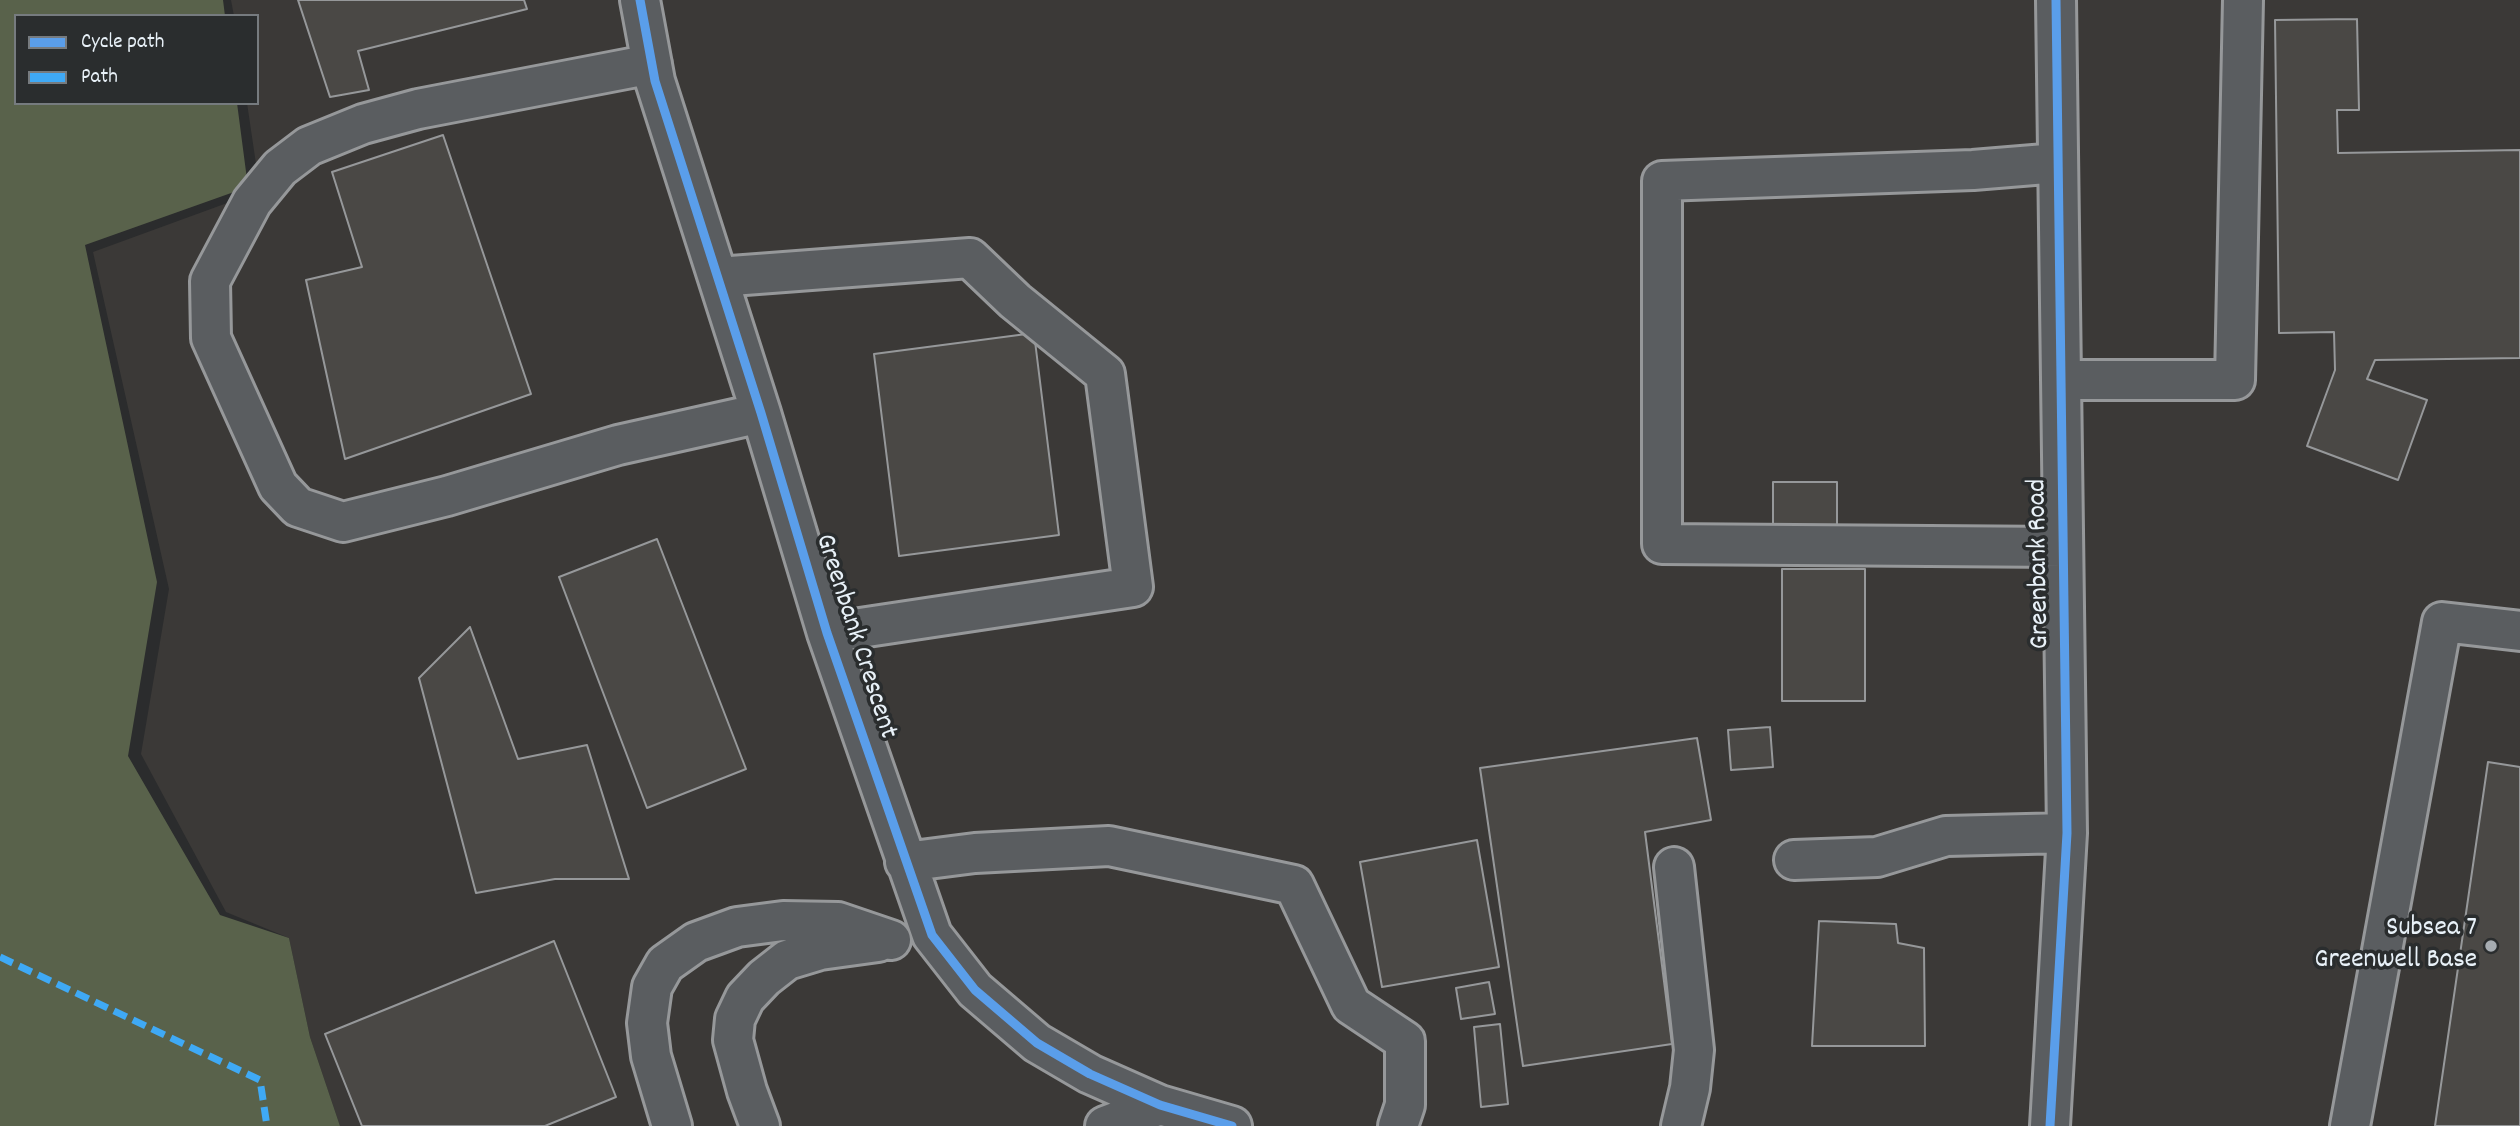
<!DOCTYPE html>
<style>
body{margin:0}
#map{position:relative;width:2520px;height:1126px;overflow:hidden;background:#2b2c2d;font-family:Dekko,sans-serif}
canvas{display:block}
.legend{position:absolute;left:14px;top:14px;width:245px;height:91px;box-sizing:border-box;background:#2a2d2e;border:2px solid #767b7f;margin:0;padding:9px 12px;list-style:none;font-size:21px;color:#e8f1f8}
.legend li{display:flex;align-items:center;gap:14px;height:35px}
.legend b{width:35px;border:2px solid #767b7f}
</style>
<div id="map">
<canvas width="2520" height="1126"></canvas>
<ul class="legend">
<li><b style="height:9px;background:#5a9eea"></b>Cycle path</li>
<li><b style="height:9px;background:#3fa9f5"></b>Path</li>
</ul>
</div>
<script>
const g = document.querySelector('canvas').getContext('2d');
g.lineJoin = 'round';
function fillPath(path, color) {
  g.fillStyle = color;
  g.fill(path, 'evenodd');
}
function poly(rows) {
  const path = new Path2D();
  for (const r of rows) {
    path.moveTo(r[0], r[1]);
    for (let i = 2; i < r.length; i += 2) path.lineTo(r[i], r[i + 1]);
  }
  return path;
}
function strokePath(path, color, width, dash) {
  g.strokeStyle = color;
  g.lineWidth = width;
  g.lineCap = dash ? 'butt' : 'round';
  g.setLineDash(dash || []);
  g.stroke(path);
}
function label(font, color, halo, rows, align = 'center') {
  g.font = font + ' Dekko,sans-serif';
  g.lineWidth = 7;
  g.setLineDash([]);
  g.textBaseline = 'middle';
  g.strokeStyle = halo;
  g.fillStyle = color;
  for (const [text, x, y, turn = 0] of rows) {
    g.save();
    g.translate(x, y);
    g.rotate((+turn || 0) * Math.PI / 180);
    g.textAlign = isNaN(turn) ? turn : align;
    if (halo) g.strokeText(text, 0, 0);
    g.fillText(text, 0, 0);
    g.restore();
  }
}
const built = poly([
 [231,0,2520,0,2520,1126,340,1126,310,1037,289,938,226,912,141,754,169,589,93,252,260,191,247,103,257,103,257,16,234,16]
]);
const green = poly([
 [0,0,223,0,225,16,16,16,16,103,237,103,248,187,85,245,157,582,128,756,220,915,289,938,310,1037,340,1126,0,1126]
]);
const building = poly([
 [298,0,524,0,527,9,358,51,369,90,330,97,298,0],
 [2357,19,2359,110,2337,110,2338,153,2520,150,2520,358,2375,360,2367,379,2427,400,2398,480,2307,446,2335,370,2334,332,2279,333,2275,20,2357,19],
 [443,135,531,394,345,459,306,280,362,267,332,172,443,135],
 [1034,333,1059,535,899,556,874,354,1034,333],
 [1773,482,1837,482,1837,534,1773,535,1773,482],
 [657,539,746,769,647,808,559,577,657,539],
 [1782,569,1865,569,1865,701,1782,701,1782,569],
 [470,627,518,759,587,745,629,879,555,879,476,893,419,678,470,627],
 [1770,727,1773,767,1731,770,1728,730,1770,727],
 [1697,738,1711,820,1645,832,1672,1044,1523,1066,1480,768,1697,738],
 [2488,762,2520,767,2520,1126,2435,1126,2488,762],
 [1477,840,1499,967,1382,987,1360,862,1477,840],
 [1819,921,1896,924,1898,943,1924,948,1925,1046,1812,1046,1819,921],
 [554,941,616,1097,545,1126,362,1126,325,1034,554,941],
 [1489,982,1495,1014,1461,1019,1456,988,1489,982],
 [1500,1024,1508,1104,1481,1107,1474,1027,1500,1024]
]);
const minor = poly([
 [640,0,655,81,761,413,827,633,932,935,975,990,1037,1043,1090,1074,1160,1105,1232,1126],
 [652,64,418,109,363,124,309,146,280,168,252,202,210,281,211,338,278,486,298,507,343,522,447,496,618,445,761,413],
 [2058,163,1973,170,1662,181,1662,544,2063,547],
 [718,277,970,258,1015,301,1105,374,1133,587,827,633],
 [2061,380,2235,380,2243,0],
 [1794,860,1877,857,1946,836,2067,833],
 [905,862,975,853,1109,846,1294,885,1351,1005,1405,1041,1405,1105,1398,1126],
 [1674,867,1694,1050,1690,1088,1681,1126],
 [672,1126,651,1056,647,1023,652,987,665,964,696,942,737,927,783,921,838,922,891,940],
 [760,1126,747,1091,733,1040,735,1019,745,998,764,978,787,960,820,950,878,942],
 [1105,1126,1160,1105],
 [2050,1126,2067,833,2056,0],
 [2350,1126,2442,622,2520,631]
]);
const quiet = poly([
 [0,957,260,1080,267,1126]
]);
const cycleway = poly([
 [640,0,655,81,761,413,827,633,932,935,975,990,1037,1043,1090,1074,1160,1105,1232,1126],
 [2050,1126,2067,833,2056,0]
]);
const markers = [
 [2491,946,7,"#a6acb1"]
];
const streetNames = [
 ["Greenbank Road",2041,564,-91],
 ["Greenbank Crescent",854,637,72]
];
const poiNames = [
 ["Subsea 7",2477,930],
 ["Greenwell Base",2477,962]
];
fillPath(built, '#3b3937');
fillPath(green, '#59624b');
fillPath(building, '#4a4845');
strokePath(building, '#96989a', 2);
strokePath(minor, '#96989a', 44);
strokePath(minor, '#5a5d60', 38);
strokePath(quiet, '#3fa9f5', 7, [14, 7]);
strokePath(cycleway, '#5a9eea', 9);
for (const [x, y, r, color] of markers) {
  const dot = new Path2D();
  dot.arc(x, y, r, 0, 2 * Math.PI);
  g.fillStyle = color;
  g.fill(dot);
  strokePath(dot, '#2a2d2e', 2.5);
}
label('28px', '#e8f1f8', '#2a2d2e', streetNames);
label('28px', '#e8f1f8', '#2a2d2e', poiNames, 'right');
</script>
